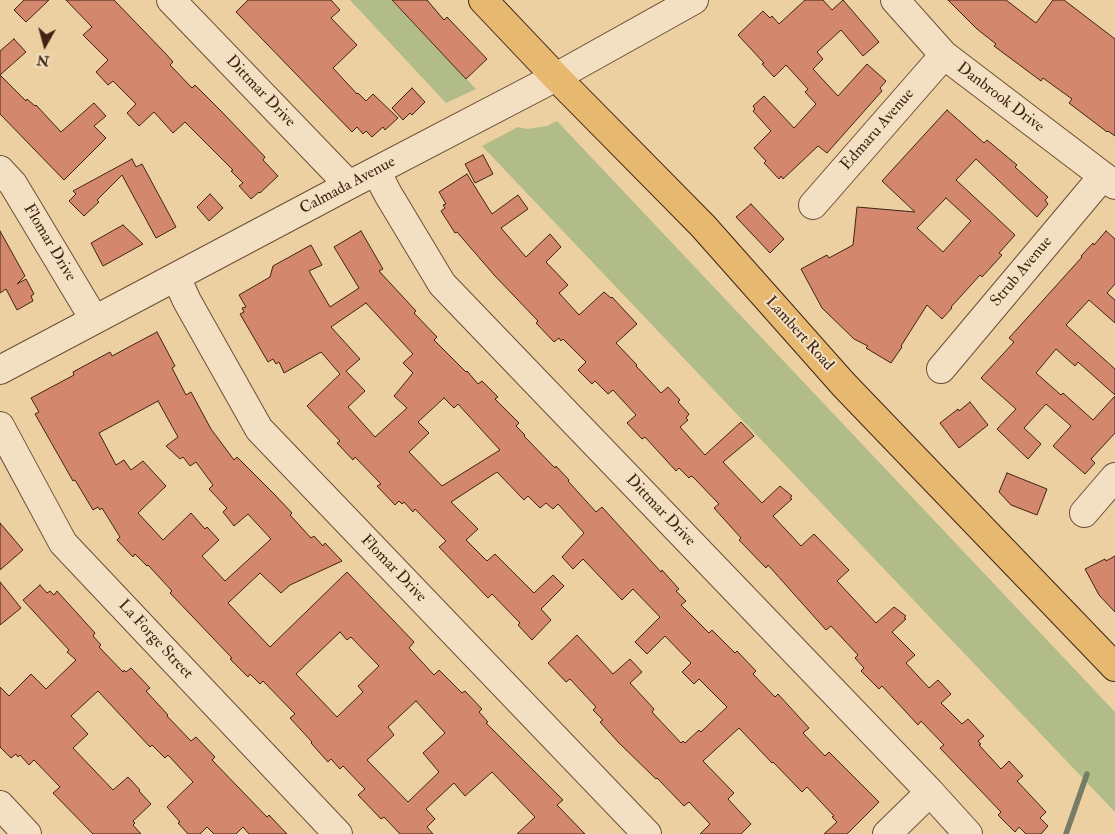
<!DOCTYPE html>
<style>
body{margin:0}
#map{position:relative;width:1115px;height:834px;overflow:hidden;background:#ecd0a1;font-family:"IM FELL Double Pica",serif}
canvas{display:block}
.north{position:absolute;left:20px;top:20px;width:50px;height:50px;-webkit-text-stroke:4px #f3e0c2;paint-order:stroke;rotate:187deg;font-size:14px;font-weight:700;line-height:20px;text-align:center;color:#412314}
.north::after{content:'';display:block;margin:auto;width:18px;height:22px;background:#412314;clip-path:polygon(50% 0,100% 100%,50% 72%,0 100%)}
</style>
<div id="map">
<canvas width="1115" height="834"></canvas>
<div class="north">N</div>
</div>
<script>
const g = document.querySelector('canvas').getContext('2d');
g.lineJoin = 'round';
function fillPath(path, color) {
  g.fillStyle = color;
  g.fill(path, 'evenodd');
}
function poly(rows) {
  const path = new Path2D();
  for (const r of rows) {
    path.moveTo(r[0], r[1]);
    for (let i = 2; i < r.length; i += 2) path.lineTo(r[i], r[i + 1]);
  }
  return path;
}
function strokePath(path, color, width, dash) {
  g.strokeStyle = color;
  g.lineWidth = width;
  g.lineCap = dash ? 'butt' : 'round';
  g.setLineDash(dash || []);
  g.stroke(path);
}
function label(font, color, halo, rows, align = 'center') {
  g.font = font + ' "IM FELL Double Pica",serif';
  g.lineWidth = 4;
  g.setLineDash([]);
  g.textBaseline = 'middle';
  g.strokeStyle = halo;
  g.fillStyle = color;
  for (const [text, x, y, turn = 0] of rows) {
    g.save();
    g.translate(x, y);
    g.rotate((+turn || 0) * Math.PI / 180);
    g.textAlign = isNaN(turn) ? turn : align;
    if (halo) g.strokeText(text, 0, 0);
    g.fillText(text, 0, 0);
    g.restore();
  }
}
const green = poly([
 [350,0,391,0,476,89,446,103],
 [557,121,1115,712,1115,812,482,146,518,127,527,129,547,126]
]);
const stream = poly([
 [1066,834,1087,774]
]);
const building = poly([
 [24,0,49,0,26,22,14,10,24,0],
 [66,0,114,0,166,54,173,62,170,65,192,88,195,85,222,112,265,157,263,160,278,176,260,193,259,192,251,199,239,186,243,183,231,171,233,170,185,122,173,133,154,112,139,126,127,113,136,104,113,81,108,85,96,72,108,60,83,35,92,27,66,0],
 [248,0,331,0,340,10,331,18,357,45,333,68,357,94,358,93,366,101,373,94,398,118,385,130,383,127,372,137,366,131,363,134,357,127,352,132,236,12,248,0],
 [392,0,427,0,444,20,447,17,487,59,466,79,392,0],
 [805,0,823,0,832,10,843,0,879,42,863,56,841,30,817,52,823,59,813,69,838,96,867,64,886,81,880,88,882,91,827,153,818,146,783,179,781,176,779,179,764,163,766,161,754,148,771,131,753,111,755,109,753,106,764,96,794,128,816,104,805,92,808,89,786,65,774,77,762,64,764,63,738,35,763,11,770,18,772,16,779,24,805,0],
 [948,0,1006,0,1036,23,1053,0,1064,0,1115,39,1115,136,1108,131,1107,132,1069,103,1072,99,1043,78,1041,81,994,46,996,44,977,29,948,0],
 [14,39,26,52,0,75,26,101,27,99,35,106,36,105,61,132,94,103,106,116,94,126,106,138,64,180,0,114,0,51,14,39],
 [412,88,425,102,412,115,410,113,403,120,392,108,412,88],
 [947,110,984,143,987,140,1017,165,1015,167,1048,197,1045,200,1048,204,1037,217,976,159,956,180,1015,235,999,253,1002,255,982,277,980,275,951,307,952,308,942,319,927,305,901,346,902,347,891,363,866,348,868,346,854,339,822,308,801,269,827,255,829,258,853,245,857,207,915,212,882,181,947,110],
 [946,198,971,221,943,252,917,228,946,198],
 [483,155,493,174,475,183,465,164,483,155],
 [132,159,136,167,142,164,176,227,156,238,122,175,97,200,99,202,84,216,69,201,76,194,73,191,132,159],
 [467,174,492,214,518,195,528,209,501,228,526,257,550,234,561,247,546,262,568,285,559,293,579,315,604,292,611,298,612,297,637,324,616,343,637,365,636,366,661,393,668,387,680,400,678,402,689,414,686,418,688,420,680,427,705,455,741,422,754,436,723,462,762,503,780,486,792,496,790,498,792,499,773,516,801,546,814,534,849,570,837,581,876,623,894,607,906,616,904,618,906,619,892,632,915,655,906,663,929,688,938,680,951,694,941,703,962,724,968,719,984,736,978,741,981,744,979,745,1001,769,1009,761,1023,776,1017,781,1046,812,1040,818,1048,826,1041,834,1026,834,1019,827,1015,832,998,815,1001,812,940,748,944,745,921,721,918,725,882,686,879,689,861,671,864,668,855,658,858,655,831,626,826,630,768,565,766,568,739,540,741,538,714,508,719,504,693,477,691,476,689,478,679,468,676,471,645,437,642,439,627,423,636,415,613,390,608,394,595,381,592,384,578,370,586,362,563,339,561,341,559,338,554,342,536,323,538,321,495,276,457,232,455,233,441,211,445,208,443,205,446,204,439,192,467,174],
 [210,194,223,208,209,221,197,207,210,194],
 [751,204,784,239,770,253,736,217,751,204],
 [123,225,143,244,103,266,91,243,123,225],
 [0,231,25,276,17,284,26,279,34,294,31,296,33,301,17,310,6,289,0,293,0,231],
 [361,231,383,269,379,271,416,311,414,313,437,337,434,340,466,372,467,371,478,384,482,381,498,397,495,399,519,423,516,426,525,435,524,436,555,468,556,466,569,480,568,481,596,512,602,507,661,572,662,570,679,589,676,591,686,601,681,605,709,633,712,630,735,653,737,651,756,671,753,674,775,697,778,694,809,728,803,733,825,756,829,752,879,802,847,834,824,834,837,822,832,817,834,816,807,787,802,792,773,762,772,763,739,728,703,761,734,793,728,799,751,824,741,834,700,834,710,824,689,802,684,806,657,778,656,779,619,743,600,722,603,720,593,710,596,707,570,679,566,682,548,663,577,635,613,674,630,659,642,672,630,683,654,709,652,712,681,743,683,741,685,743,699,730,701,732,727,707,699,679,694,684,682,672,691,663,665,636,647,654,635,642,660,617,633,589,622,600,583,559,573,569,562,557,584,533,558,504,553,509,546,503,540,508,528,496,524,500,497,472,451,502,478,529,466,540,487,561,495,554,534,593,553,575,564,586,541,609,551,620,532,640,518,625,520,623,492,594,488,598,439,547,446,541,415,509,413,512,404,502,402,504,399,501,395,505,377,486,381,484,355,457,353,460,337,443,340,441,307,406,340,374,321,352,284,373,279,362,276,364,273,359,268,362,240,314,244,312,242,308,246,307,239,295,270,277,273,266,311,245,322,265,309,271,330,307,359,288,334,247,361,231],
 [366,303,413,354,403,363,413,373,394,396,407,408,375,437,348,407,365,391,346,371,360,359,331,327,366,303],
 [444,398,454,408,458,404,500,450,442,486,409,452,429,433,418,422,444,398],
 [1106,231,1115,239,1115,284,1107,293,1115,300,1115,323,1089,300,1066,325,1115,369,1115,395,1078,362,1075,366,1056,349,1036,373,1061,395,1063,393,1093,420,1115,396,1115,433,1091,459,1095,463,1085,474,1053,446,1071,426,1046,404,1024,428,1041,444,1028,459,997,429,1016,409,981,378,1014,342,1009,338,1082,257,1081,256,1093,243,1094,245,1106,231],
 [157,332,175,366,172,368,186,395,191,392,211,429,234,460,237,457,275,495,292,513,290,515,311,538,314,536,323,546,325,543,342,561,290,585,281,593,260,573,228,603,270,647,347,572,414,642,409,648,434,675,439,670,462,693,465,691,482,709,479,712,488,722,486,723,563,800,557,805,585,834,517,834,535,817,492,772,465,796,454,783,426,809,435,819,427,827,433,834,400,834,384,817,381,819,358,795,365,789,343,766,340,769,331,759,328,762,311,743,312,742,290,718,295,714,263,681,260,684,250,674,248,677,230,659,232,658,170,593,172,591,148,565,147,566,135,554,133,557,117,540,120,537,102,508,100,510,98,507,93,510,75,480,73,481,35,414,39,412,31,398,74,375,73,372,110,352,112,356,157,332],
 [158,401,178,437,166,446,180,459,183,457,190,466,196,462,213,485,209,489,227,508,223,512,234,526,248,514,271,539,225,581,202,556,219,540,207,527,205,529,191,513,163,540,138,513,166,486,143,461,131,470,124,460,116,465,99,433,158,401],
 [340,632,347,640,351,637,379,666,358,686,363,692,337,717,296,674,340,632],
 [416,701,445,733,423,753,439,772,408,802,367,760,394,735,388,727,416,701],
 [970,402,988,425,959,448,940,423,958,409,959,411,970,402],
 [1007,473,1047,489,1037,515,1011,505,999,492,1007,473],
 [0,523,23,550,0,570,0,523],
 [1115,556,1115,612,1099,595,1085,569,1105,559,1106,561,1115,556],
 [0,582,21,608,0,625,0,582],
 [40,585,47,593,50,591,54,595,57,591,95,633,93,636,101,645,99,647,123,672,124,670,126,672,131,668,150,688,146,691,168,715,167,716,191,741,196,737,215,757,212,760,267,817,269,815,287,834,249,834,243,827,236,834,214,834,207,827,200,834,188,834,178,823,180,822,167,807,193,782,168,755,165,758,152,745,150,747,98,691,71,716,88,734,73,748,113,790,128,777,140,790,139,791,151,804,133,821,135,823,133,825,141,834,93,834,53,793,60,787,34,760,29,765,20,755,18,757,16,754,11,758,0,747,0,687,9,696,31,674,46,689,76,660,67,652,69,650,23,600,40,585]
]);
const minor = poly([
 [171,0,349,185],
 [895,0,944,55,1115,185],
 [0,170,13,184,94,319],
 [376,171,388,194,442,284,930,792,968,834],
 [813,205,944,55],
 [176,277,187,301,259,429,647,834],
 [941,369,1103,176],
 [0,370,349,185,556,77,694,0],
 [0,426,63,543,338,834],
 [1084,513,1115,477],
 [0,805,27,834],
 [887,834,930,792]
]);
const major = poly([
 [483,0,556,77,703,226,844,385,1115,667]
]);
const streetNames = [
 ["Dittmar Drive",260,92,46],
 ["Danbrook Drive",1000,98,37],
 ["Edmaru Avenue",878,130,-49],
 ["Calmada Avenue",348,186,-28],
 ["Flomar Drive",49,243,59],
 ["Strub Avenue",1022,272,-50],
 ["Lambert Road",799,334,48],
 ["Dittmar Drive",660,511,46],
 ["Flomar Drive",393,569,46],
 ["La Forge Street",155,640,47]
];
fillPath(green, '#b1bc89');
strokePath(stream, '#767c68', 5.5);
fillPath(building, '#d3886e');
strokePath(building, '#412314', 1);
strokePath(minor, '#6c4e37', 30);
strokePath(major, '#412314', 30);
strokePath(minor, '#f3e0c2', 28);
strokePath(major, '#e6b870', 28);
label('16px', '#412314', '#f3e0c2', streetNames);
</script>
